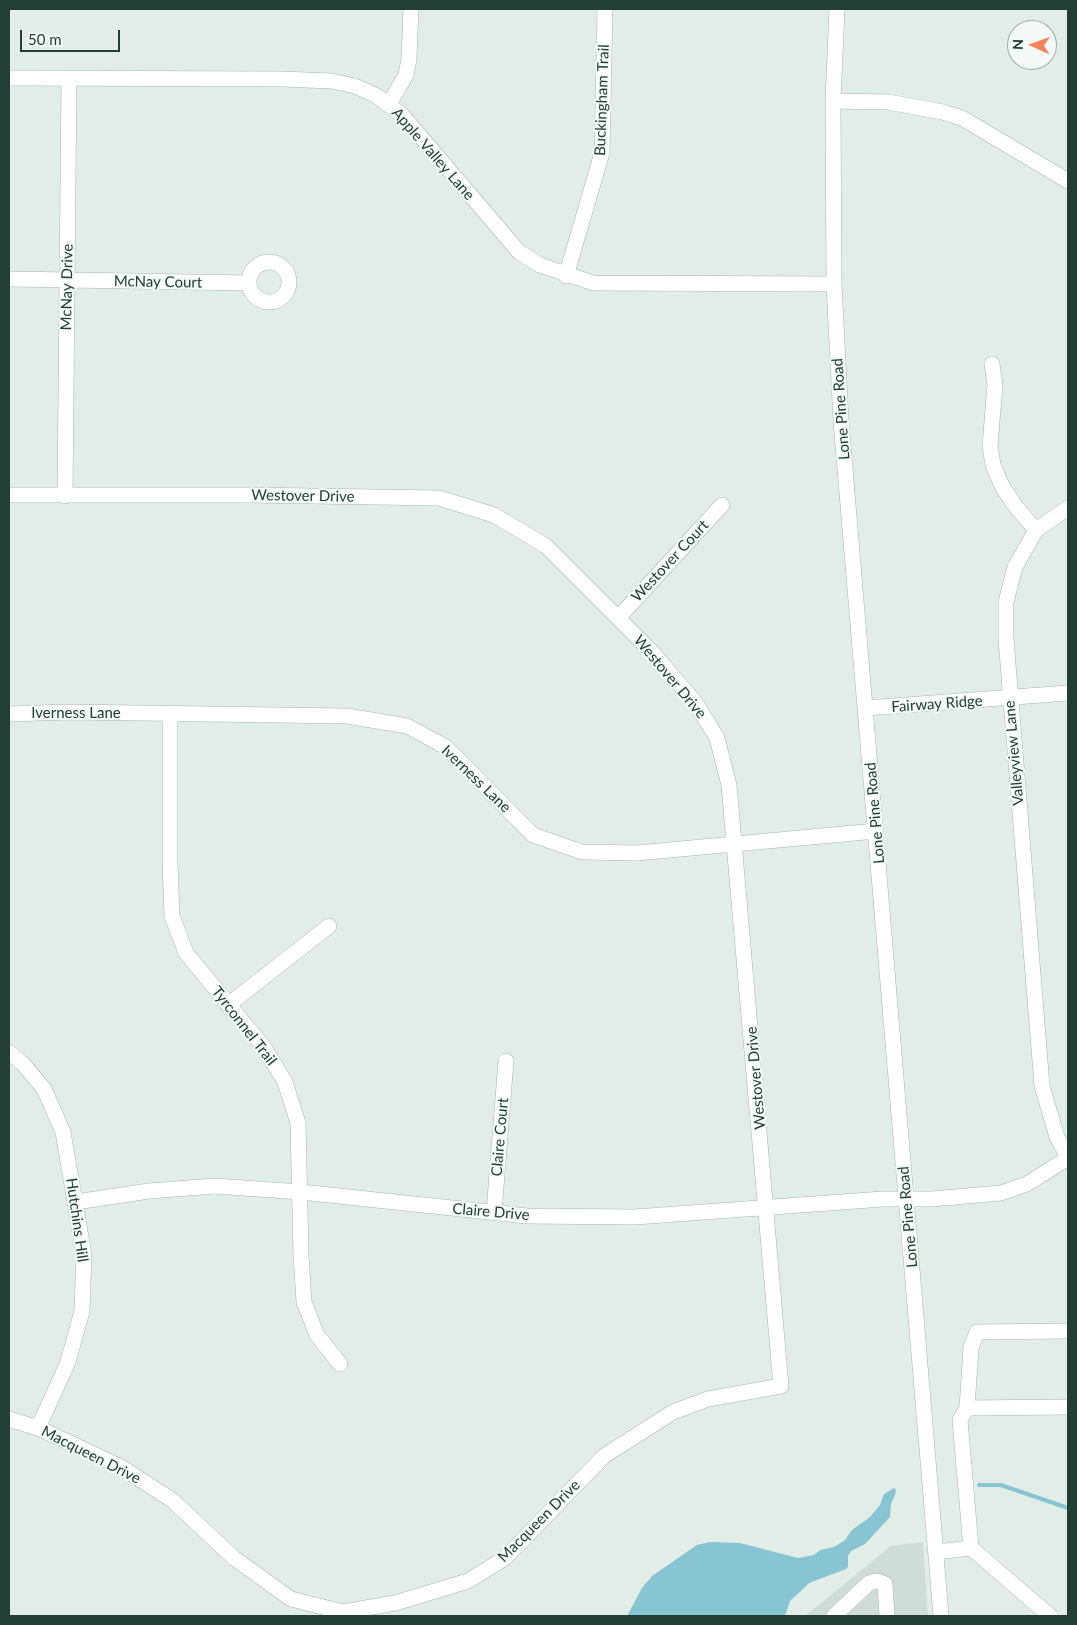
<!DOCTYPE html>
<style>
body{margin:0}
#map{position:relative;width:1077px;height:1625px;overflow:hidden;background:#e2ede8;font-family:Lato,sans-serif}
canvas{display:block}
.frame{position:absolute;inset:0;border:10px solid #213e37;pointer-events:none}
.north{position:absolute;left:1007px;top:20px;width:50px;height:50px;box-sizing:border-box;background:#f3f9f6;border:1px solid #9faeaa;border-radius:50%;rotate:272deg;font-size:14px;font-weight:700;line-height:20px;text-align:center;color:#213e37}
.north::after{content:'';display:block;margin:auto;width:18px;height:22px;background:#f68356;clip-path:polygon(50% 0,100% 100%,50% 72%,0 100%)}
.scale{position:absolute;left:20px;top:30px;width:100px;height:22px;box-sizing:border-box;border:2px solid #213e37;border-top:0;padding-left:6px;font-size:15px;line-height:18px;white-space:nowrap;color:#213e37;-webkit-text-stroke:4px #f3f9f6;paint-order:stroke}
</style>
<div id="map">
<canvas width="1077" height="1625"></canvas>
<div class="frame"></div>
<div class="north">N</div>
<div class="scale">50 m</div>
</div>
<script>
const g = document.querySelector('canvas').getContext('2d');
g.lineJoin = 'round';
function fillPath(path, color) {
  g.fillStyle = color;
  g.fill(path, 'evenodd');
}
function poly(rows) {
  const path = new Path2D();
  for (const r of rows) {
    if (r.length === 3) {
      path.moveTo(r[0] + r[2], r[1]);
      path.arc(r[0], r[1], r[2], 0, 2 * Math.PI);
      continue;
    }
    path.moveTo(r[0], r[1]);
    for (let i = 2; i < r.length; i += 2) path.lineTo(r[i], r[i + 1]);
  }
  return path;
}
function strokePath(path, color, width, dash) {
  g.strokeStyle = color;
  g.lineWidth = width;
  g.lineCap = dash ? 'butt' : 'round';
  g.setLineDash(dash || []);
  g.stroke(path);
}
function label(font, color, halo, rows, align = 'center') {
  g.font = font + ' Lato,sans-serif';
  g.lineWidth = 4;
  g.setLineDash([]);
  g.textBaseline = 'middle';
  g.strokeStyle = halo;
  g.fillStyle = color;
  for (const [text, x, y, turn = 0] of rows) {
    g.save();
    g.translate(x, y);
    g.rotate((+turn || 0) * Math.PI / 180);
    g.textAlign = isNaN(turn) ? turn : align;
    if (halo) g.strokeText(text, 0, 0);
    g.fillText(text, 0, 0);
    g.restore();
  }
}
const built = poly([
 [923,1542,928,1616,805,1616,891,1546]
]);
const water = poly([
 [892,1489,895,1488,896,1492,891,1504,890,1517,865,1544,851,1551,848,1556,848,1567,846,1569,809,1583,802,1590,790,1601,785,1616,627,1616,642,1588,652,1576,697,1545,710,1542,740,1543,798,1558,814,1555,820,1550,834,1547,845,1540,852,1530,870,1517,880,1505,884,1494]
]);
const stream = poly([
 [979,1485,1001,1485,1068,1508]
]);
const minor = poly([
 [837,9,833,101,834,284,841,421,941,1616],
 [9,78,282,79,331,81,355,86,377,96,403,116,519,252,540,265,593,283,834,284],
 [833,101,888,102,943,112,962,118,1068,181],
 [389,104,406,75,409,59,411,9],
 [269,282,20],
 [566,276,602,153,605,9],
 [9,279,249,283],
 [992,364,995,385,990,446,993,465,1002,486,1016,507,1036,530,1015,567,1006,602,1006,639,1042,1086,1057,1137,1068,1157],
 [9,495,248,495,439,498,494,515,546,546,651,651,695,702,717,738,729,785,781,1386,708,1399,673,1412,604,1456,505,1558,468,1581,395,1603,343,1612,291,1599,234,1558,172,1500,121,1467,38,1428,9,1419],
 [65,496,69,79],
 [1036,530,1068,508],
 [619,617,722,505],
 [866,708,1068,693],
 [170,713,170,863,172,916,186,953,263,1046,285,1082,298,1123,301,1255,304,1302,317,1335,340,1364],
 [9,714,69,712,347,716,407,726,446,747,533,835,582,852,637,853,876,831],
 [228,1005,329,926],
 [9,1052,23,1064,44,1089,63,1132,84,1255,82,1311,68,1362,38,1428],
 [76,1202,149,1191,215,1186,301,1192,527,1216,635,1217,883,1199,932,1199,1001,1193,1027,1184,1068,1158],
 [494,1212,506,1061],
 [967,1408,1068,1407],
 [971,1548,1050,1616],
 [936,1552,971,1548,960,1420,967,1408,971,1348,977,1332,1068,1331],
 [834,1616,869,1583,877,1581,885,1584,887,1616]
]);
const streetNames = [
 ["Buckingham Trail",602,100,-88],
 ["Apple Valley Lane",433,154,49],
 ["McNay Court",158,282,1],
 ["McNay Drive",67,287,-89],
 ["Lone Pine Road",841,409,-94],
 ["Westover Drive",303,496,1],
 ["Westover Court",670,561,-47],
 ["Westover Drive",670,677,50],
 ["Fairway Ridge",937,704,-4],
 ["Iverness Lane",76,713],
 ["Valleyview Lane",1014,753,-95],
 ["Iverness Lane",476,779,44],
 ["Lone Pine Road",875,813,-95],
 ["Tyrconnel Trail",244,1026,52],
 ["Westover Drive",756,1078,-95],
 ["Claire Court",500,1137,-85],
 ["Claire Drive",491,1212,5],
 ["Lone Pine Road",908,1217,-95],
 ["Hutchins Hill",77,1220,82],
 ["Macqueen Drive",91,1455,27],
 ["Macqueen Drive",539,1521,-45]
];
fillPath(built, '#d0ddd7');
fillPath(water, '#88c5d3');
strokePath(stream, '#88c5d3', 4);
strokePath(minor, '#a4b5af', 16);
strokePath(minor, '#fff', 15);
label('15px', '#213e37', '#f3f9f6', streetNames);
</script>
